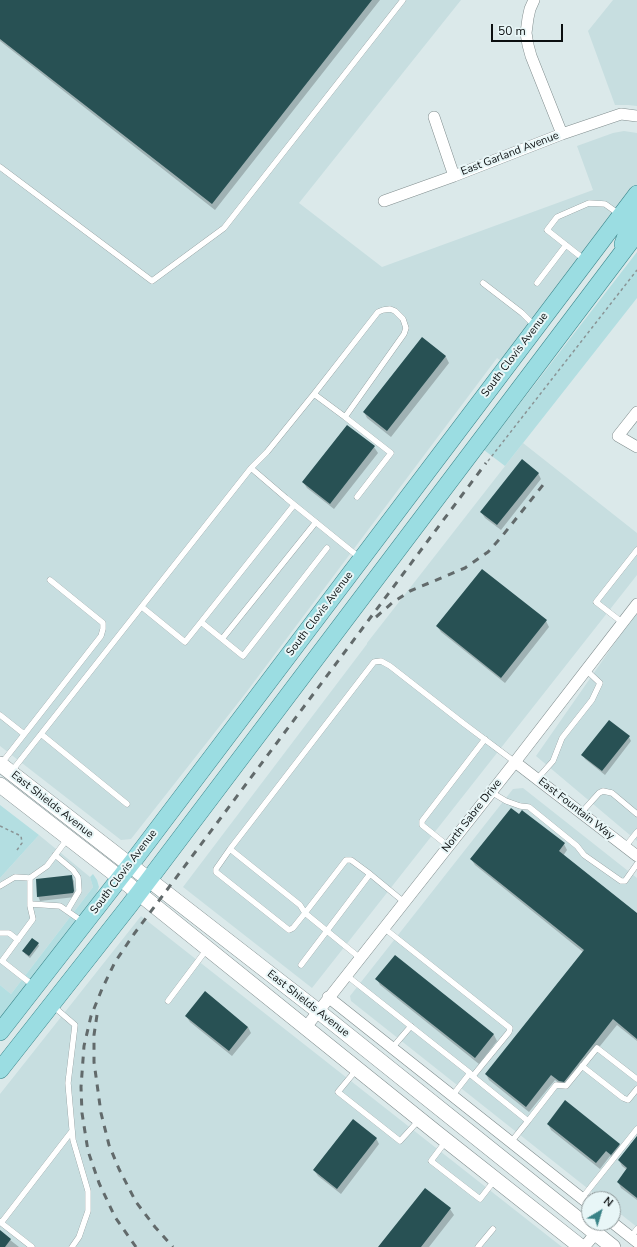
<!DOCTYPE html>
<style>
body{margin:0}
#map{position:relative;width:637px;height:1247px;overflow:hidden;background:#dbe9ea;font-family:"Nunito Sans",sans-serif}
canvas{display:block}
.north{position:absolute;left:581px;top:1191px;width:40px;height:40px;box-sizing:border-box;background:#e8f6f7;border:1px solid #909a9b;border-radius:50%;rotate:38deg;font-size:11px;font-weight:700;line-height:16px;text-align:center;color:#0b0f10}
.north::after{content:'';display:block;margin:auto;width:14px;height:18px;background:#398286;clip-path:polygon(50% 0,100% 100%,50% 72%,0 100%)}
.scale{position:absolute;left:491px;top:24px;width:72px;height:18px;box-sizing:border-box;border:2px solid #0b0f10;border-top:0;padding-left:5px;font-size:12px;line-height:14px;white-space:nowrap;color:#0b0f10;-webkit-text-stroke:3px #e8f6f7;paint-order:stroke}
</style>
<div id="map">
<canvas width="637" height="1247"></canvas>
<div class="north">N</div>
<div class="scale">50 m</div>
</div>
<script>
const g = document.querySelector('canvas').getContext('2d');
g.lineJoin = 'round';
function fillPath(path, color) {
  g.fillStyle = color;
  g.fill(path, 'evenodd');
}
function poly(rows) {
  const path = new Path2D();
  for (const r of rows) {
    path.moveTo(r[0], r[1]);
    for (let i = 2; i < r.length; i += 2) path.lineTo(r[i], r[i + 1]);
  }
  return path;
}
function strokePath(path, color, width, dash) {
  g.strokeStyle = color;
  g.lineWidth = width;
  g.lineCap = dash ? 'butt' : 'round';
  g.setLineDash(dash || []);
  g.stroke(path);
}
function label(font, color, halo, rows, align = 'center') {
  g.font = font + ' "Nunito Sans",sans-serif';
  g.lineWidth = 4;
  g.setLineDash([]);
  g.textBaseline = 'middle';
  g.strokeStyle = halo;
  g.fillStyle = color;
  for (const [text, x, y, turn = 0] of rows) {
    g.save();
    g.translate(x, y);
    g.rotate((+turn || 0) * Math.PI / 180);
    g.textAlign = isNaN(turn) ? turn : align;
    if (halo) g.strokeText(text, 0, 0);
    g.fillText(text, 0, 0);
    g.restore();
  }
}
const built = poly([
 [0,0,461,0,299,203,382,267,593,190,577,146,613,133,624,131,637,133,637,193,504,363,497,358,245,694,131,839,121,840,0,746],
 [613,0,637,0,637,106,628,105,615,105,588,31],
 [523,443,637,533,637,575,312,988,183,887,367,644,367,643],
 [637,611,637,841,536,756],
 [523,788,637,878,637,1227,613,1208,613,1199,601,1199,351,1001,350,996,513,789],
 [39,835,90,877,93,887,11,994,0,985,0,878],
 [141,916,562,1247,0,1247,0,1094]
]);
const green = poly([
 [637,252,637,298,505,466,484,450],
 [0,805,39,835,0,878],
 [93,874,97,880,99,887,96,895,0,1019,0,985,11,994,93,887,90,877]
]);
const shadow = poly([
 [0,0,380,0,215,210,0,41],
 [422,338,446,357,449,363,391,437,367,418,364,412],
 [347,426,374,447,378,453,334,509,307,488,303,482],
 [538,473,541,479,501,530,485,518,481,512],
 [546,621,549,627,505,683,441,632,437,626],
 [629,737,631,741,605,775,585,759,583,755],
 [519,815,564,844,567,850,563,856,637,915,637,1041,617,1025,567,1087,563,1087,555,1080,529,1112,489,1080,486,1074,583,952,475,865,471,859],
 [71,877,74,881,75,897,40,901,38,896],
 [38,944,39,946,30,958,25,954,24,951],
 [377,979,494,1035,497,1041,479,1064,380,985],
 [186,1016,248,1027,251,1033,232,1056,190,1022],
 [548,1124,619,1144,622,1150,615,1160,610,1156,600,1169,551,1130],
 [637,1136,637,1200,621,1188,618,1182,627,1170,622,1166,619,1160],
 [376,1138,379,1144,341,1194,318,1176,314,1170],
 [425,1189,450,1209,454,1215,429,1247,380,1247],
 [0,1232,19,1247,0,1247]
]);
const building = poly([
 [0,0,372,0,212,204,0,39],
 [422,337,446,356,387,431,363,412],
 [347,425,375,446,330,504,302,482],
 [522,459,539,473,497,525,480,512],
 [482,569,547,620,501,678,436,626],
 [609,720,630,736,602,771,581,755],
 [511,808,519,814,522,810,523,811,565,843,559,851,637,913,637,1039,613,1019,564,1082,559,1081,551,1075,526,1107,485,1074,584,950,470,859],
 [72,875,74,891,73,893,37,897,36,879],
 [32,938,39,943,29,956,22,951],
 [395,955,494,1034,475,1058,375,979],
 [205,991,248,1027,229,1051,185,1016],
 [565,1100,620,1144,611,1155,606,1151,596,1163,547,1124],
 [353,1119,377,1138,337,1189,313,1170],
 [637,1136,637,1198,617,1182,627,1168,618,1160],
 [425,1188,451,1208,421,1247,378,1247],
 [0,1230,11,1239,5,1247,0,1247]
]);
const path = poly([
 [488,461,637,270],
 [0,826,21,836,22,843,17,850]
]);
const service = poly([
 [0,167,152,281,224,228,403,0],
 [585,260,547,230,557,217,589,203,605,204,619,214],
 [483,283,522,313,535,326],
 [537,283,566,245],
 [314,394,345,417],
 [251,468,286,498,360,558],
 [142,607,185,642,201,622,243,656,327,548],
 [201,622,294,505],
 [623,623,596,602,637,550],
 [222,639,316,522],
 [0,715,24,734],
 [41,734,127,804],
 [1,764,101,636,103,629,103,623,50,580],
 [11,772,251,468,267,452,314,394,378,312,383,310,390,309,395,311,403,319,406,328,404,334,345,417,391,453,357,497],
 [537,779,553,761,562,738,592,700,600,683,586,670],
 [491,792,506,801,520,806,529,807,577,846,584,855,621,881,625,881,637,864],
 [581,813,599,793,603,791,612,793,637,814],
 [448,846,422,825,422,821,485,739],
 [625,847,637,832],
 [230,849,216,869,216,872,289,930,293,928,305,913,346,860,351,860,370,874,301,965],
 [55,855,73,870,78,877,79,891,67,911],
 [370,874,404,902],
 [0,886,15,877,30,878],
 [30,904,60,906,83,922],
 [384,928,510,1028,509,1032,473,1076],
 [0,933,9,933,18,940],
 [360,958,305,913,300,905,230,849,374,662,381,661,390,666,463,723,515,762],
 [346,975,470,1073,452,1096],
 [34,986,2,961,33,919,30,906,30,878,47,866,68,838],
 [168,1001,207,949],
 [53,1006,75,1025,68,1083,73,1140,88,1191,88,1211,79,1237,72,1247],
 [392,1048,411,1026],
 [582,1066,623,1098,628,1100,637,1089],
 [357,1069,338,1092,400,1141,420,1119],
 [471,1075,528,1121,511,1142],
 [528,1121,556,1085,566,1086,597,1048,637,1079],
 [446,1141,431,1161,480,1199,494,1181],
 [582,1198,637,1129],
 [0,1222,32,1247],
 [1,1223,72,1131],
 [631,1237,637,1229],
 [478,1247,493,1229]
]);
const minor = poly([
 [534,0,530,9,528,18,526,33,528,45,531,56,562,134],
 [434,117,454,176],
 [384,201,454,176,562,134,621,114,637,116],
 [637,412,618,436,637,447],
 [515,762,637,856],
 [328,997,589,1204],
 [306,1027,515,762,637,604],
 [613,1223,637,1242],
 [584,1247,596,1233]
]);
const secondary = poly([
 [0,764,318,1011,613,1247],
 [0,785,120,878,438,1134,581,1247]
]);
const primary = poly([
 [623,244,629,227,637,215],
 [0,1032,137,856,637,194],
 [0,1070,129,906,637,233]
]);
const rail = poly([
 [376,617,392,603,410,591,465,568,488,552,503,535,547,480],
 [97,1015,94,1035,94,1062,101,1113,109,1145,119,1169,136,1202,155,1227,173,1247],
 [136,1247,115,1217,99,1183,88,1151,82,1113,81,1087,84,1046,91,1016,102,989,115,962,134,934,486,463]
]);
const streetNames = [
 ["East Garland Avenue",510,154,-21],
 ["South Clovis Avenue",515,355,-53],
 ["South Clovis Avenue",320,614,-53],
 ["East Shields Avenue",52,805,38],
 ["East Fountain Way",576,809,38],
 ["North Sabre Drive",472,816,-52],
 ["South Clovis Avenue",124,872,-53],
 ["East Shields Avenue",308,1004,38]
];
fillPath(built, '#c7dee0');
fillPath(green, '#b3dee1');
fillPath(shadow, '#0003');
fillPath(building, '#285154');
strokePath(service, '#808d8e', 6);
strokePath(minor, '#808d8e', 12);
strokePath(secondary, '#808d8e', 16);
strokePath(primary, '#3e878c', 18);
strokePath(path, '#8a9495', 1.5, [3, 3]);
strokePath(service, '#fff', 5.5);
strokePath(minor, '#fff', 11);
strokePath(secondary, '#fff', 15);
strokePath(primary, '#9bdde2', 17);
strokePath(rail, '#626a6b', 3, [7, 7]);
label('11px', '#0b0f10', '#e8f6f7', streetNames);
</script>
